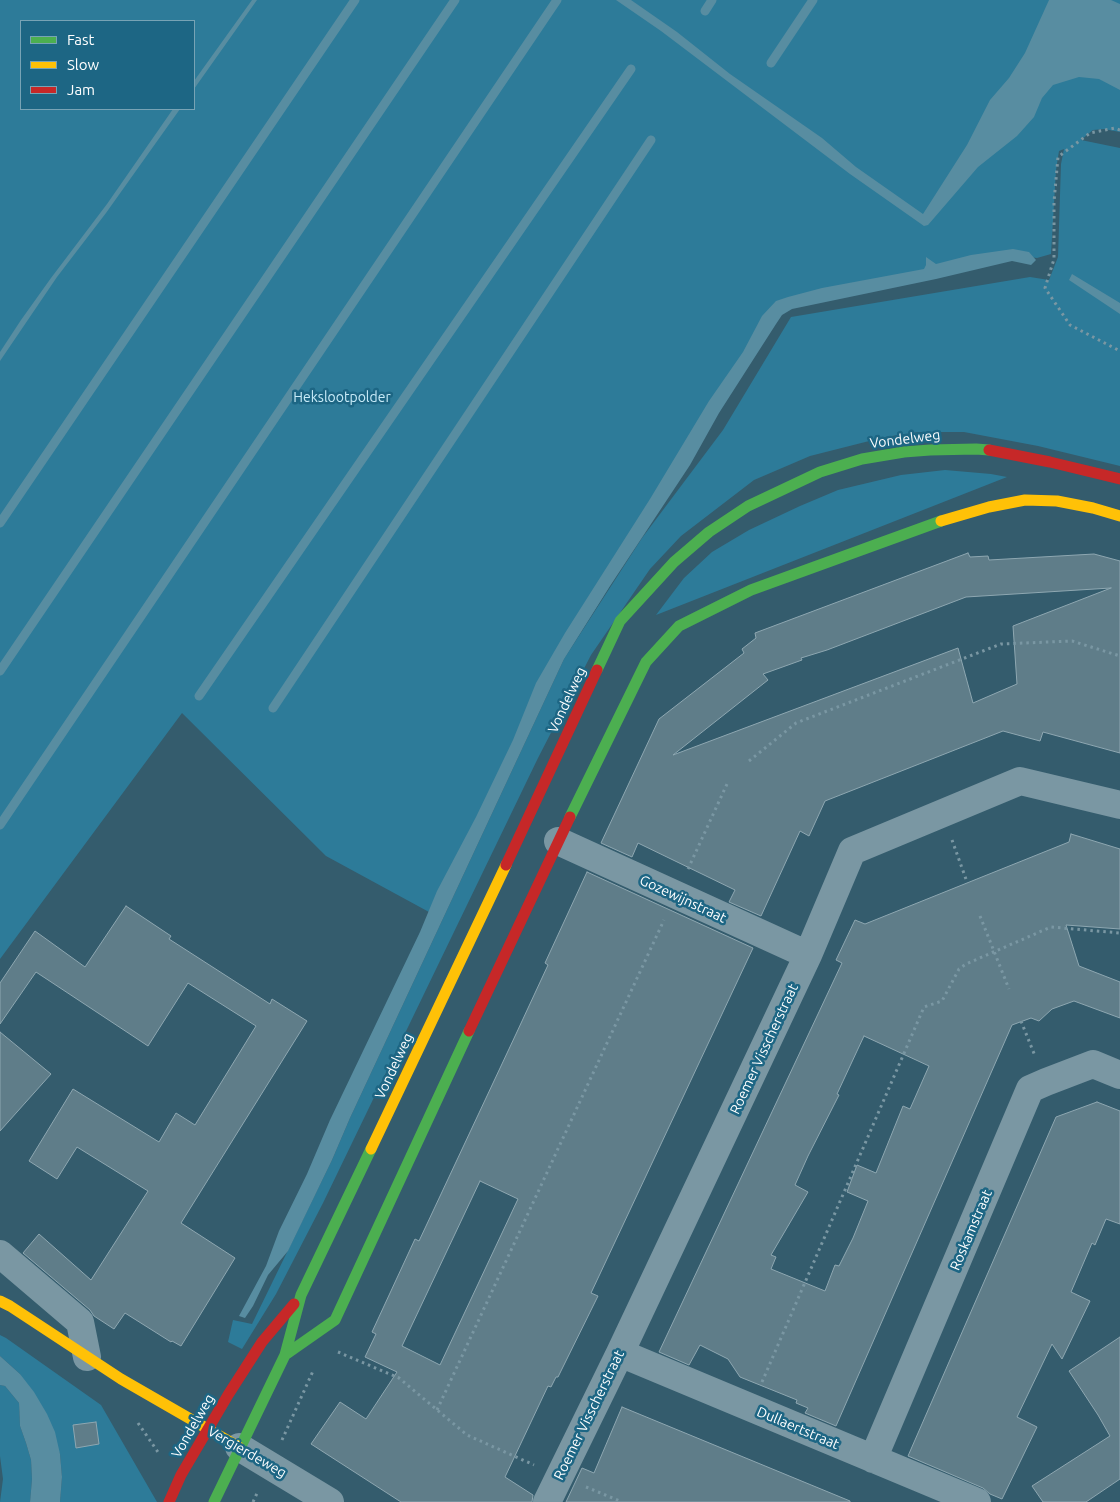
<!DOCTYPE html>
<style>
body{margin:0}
#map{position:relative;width:1120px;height:1502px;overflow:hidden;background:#345c6d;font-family:Ubuntu,sans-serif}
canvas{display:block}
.legend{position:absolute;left:20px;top:20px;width:175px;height:90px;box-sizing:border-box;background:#1d6684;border:1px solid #77a3b5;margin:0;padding:6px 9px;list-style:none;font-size:15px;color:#fff}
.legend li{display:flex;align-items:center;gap:10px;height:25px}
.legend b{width:25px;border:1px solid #77a3b5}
</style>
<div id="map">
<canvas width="1120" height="1502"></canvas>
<ul class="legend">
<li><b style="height:6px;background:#4caf50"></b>Fast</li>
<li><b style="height:6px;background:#ffc107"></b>Slow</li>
<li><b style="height:6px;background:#c62828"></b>Jam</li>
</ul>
</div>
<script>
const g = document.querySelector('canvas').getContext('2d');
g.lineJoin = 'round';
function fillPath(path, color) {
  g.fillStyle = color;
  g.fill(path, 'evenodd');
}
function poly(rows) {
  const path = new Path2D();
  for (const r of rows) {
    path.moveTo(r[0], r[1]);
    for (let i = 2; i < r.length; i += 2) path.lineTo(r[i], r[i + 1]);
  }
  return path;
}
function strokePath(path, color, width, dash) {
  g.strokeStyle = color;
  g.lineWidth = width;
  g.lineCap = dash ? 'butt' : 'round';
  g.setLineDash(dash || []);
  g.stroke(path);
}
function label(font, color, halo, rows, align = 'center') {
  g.font = font + ' Ubuntu,sans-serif';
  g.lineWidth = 5;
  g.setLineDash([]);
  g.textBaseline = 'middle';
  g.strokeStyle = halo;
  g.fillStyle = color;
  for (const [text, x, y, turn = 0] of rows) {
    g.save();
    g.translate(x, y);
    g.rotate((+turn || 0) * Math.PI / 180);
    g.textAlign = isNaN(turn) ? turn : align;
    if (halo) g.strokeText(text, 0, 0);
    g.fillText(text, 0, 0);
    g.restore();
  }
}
const green = poly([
 [0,0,1120,0,1120,132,1104,129,1093,130,1081,140,1120,148,1120,466,1038,446,964,432,919,432,885,437,810,456,754,480,681,536,650,569,591,655,538,758,323,1203,276,1294,242,1349,228,1342,233,1320,252,1324,332,1160,350,1118,564,659,642,538,723,430,791,317,1030,277,1049,280,1058,257,1061,164,1064,149,1059,151,1056,170,1051,254,1037,258,1015,255,785,307,545,689,429,912,326,856,182,713,0,959],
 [21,21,194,21,194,109,21,109],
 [945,470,991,474,1007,477,656,615,684,578,712,552,749,530,800,506,838,490,901,475],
 [0,1335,6,1338,101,1405,157,1502,60,1502,62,1477,60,1454,20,1374,0,1356],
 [0,1385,5,1386,19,1403,20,1426,26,1443,31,1460,32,1479,30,1502,0,1502,3,1479,0,1456]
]);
const water = poly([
 [252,0,257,0,194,89,194,81],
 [616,0,631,0,677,32,730,74,822,138,856,167,923,214,967,145,990,100,1009,78,1025,53,1049,0,1111,0,1120,4,1120,90,1099,79,1079,77,1053,85,1042,98,1034,117,1017,136,978,167,928,225,924,226,850,174,661,31],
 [173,109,180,109,106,213,57,277,0,361,0,352,21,320,51,278,107,204],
 [1013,249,1029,252,1036,260,1031,265,1012,261,936,279,792,309,782,315,776,324,719,413,690,465,610,586,564,659,350,1118,332,1160,288,1251,268,1275,253,1306,245,1318,239,1316,266,1266,279,1231,307,1174,330,1120,420,932,437,891,476,817,513,740,536,683,565,633,650,499,709,401,743,352,762,316,776,301,788,297,822,288,924,269,926,265,926,257,936,264,971,255],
 [1072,274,1120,303,1120,314,1069,280],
 [0,1356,20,1374,34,1392,47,1414,55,1432,60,1454,62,1477,60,1502,30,1502,32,1479,31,1460,26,1443,20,1426,19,1403,5,1386,0,1385]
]);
const stream = poly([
 [705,11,712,0],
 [771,63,813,0],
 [0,523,355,0],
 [0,671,455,0],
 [199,696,631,69],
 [273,708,651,140],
 [0,825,557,0]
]);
const building = poly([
 [968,553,970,557,988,556,989,560,1094,554,1120,561,1120,753,1043,732,1040,741,1003,731,825,801,809,836,800,831,761,916,729,902,735,890,638,843,632,857,601,843,659,719,744,653,742,649,756,638,755,633,968,553],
 [1111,588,1013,626,1017,684,973,703,958,648,673,755,768,680,763,674,802,660,801,658,827,650,966,597,1111,588],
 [1071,834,1120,849,1120,929,1066,925,1079,966,1120,982,1120,1018,1074,1001,1052,1009,1039,1021,1031,1018,1012,1025,836,1426,805,1413,808,1408,796,1403,797,1400,740,1377,728,1359,700,1345,689,1365,659,1352,842,963,836,960,855,920,865,924,1069,842,1071,834],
 [864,1036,929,1066,910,1109,903,1106,876,1173,857,1165,847,1192,868,1201,853,1238,839,1266,835,1265,825,1291,771,1269,776,1257,771,1255,808,1192,795,1185,808,1156,839,1095,837,1094,864,1036],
 [587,872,753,948,591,1293,598,1296,558,1377,556,1377,551,1387,548,1386,505,1477,533,1495,532,1502,401,1502,311,1444,340,1402,366,1419,397,1372,365,1357,376,1334,372,1332,415,1239,419,1241,516,1034,548,965,545,963,587,872],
 [480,1181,518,1199,440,1365,402,1346,480,1181],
 [126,906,171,936,169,939,270,1004,272,999,307,1021,181,1223,235,1258,181,1346,172,1341,171,1342,125,1313,114,1329,94,1316,90,1310,23,1253,39,1234,91,1280,148,1191,77,1147,57,1179,29,1161,73,1089,159,1142,176,1113,195,1125,256,1026,188,983,148,1046,36,972,0,1024,0,983,35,931,85,967,126,906],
 [0,1032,51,1074,0,1131,0,1032],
 [1097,1102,1120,1111,1120,1224,1106,1219,1095,1245,1092,1243,1071,1292,1090,1301,1062,1359,1052,1344,1017,1417,1037,1427,1002,1499,990,1494,983,1488,908,1456,1056,1117,1097,1102],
 [1120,1337,1120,1479,1086,1502,1043,1502,1032,1486,1110,1436,1098,1415,1069,1371,1120,1337],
 [622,1407,850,1501,850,1502,566,1502,582,1468,594,1473,622,1407],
 [96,1422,99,1444,76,1448,73,1425,96,1422]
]);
const path = poly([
 [1120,130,1115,128,1090,133,1058,157,1054,202,1054,259,1045,288,1070,325,1120,351],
 [749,761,796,723,1001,644,1072,641,1120,656],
 [952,840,967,882],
 [688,869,727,784],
 [980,916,1009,989],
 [1021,1021,1035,1056],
 [338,1352,399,1378,467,1435,534,1465],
 [762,1382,924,1007,942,1001,959,969,966,964,1051,927,1120,933],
 [437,1410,664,920],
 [138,1423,160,1455],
 [282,1440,313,1371],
 [586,1487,622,1502],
 [253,1502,258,1491]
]);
const street = poly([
 [558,841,808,955],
 [0,1254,80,1322,87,1357],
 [620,1353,977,1502],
 [239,1447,330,1502],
 [873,1459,1030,1089,1046,1082,1093,1064,1120,1075],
 [547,1502,620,1353,808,955,852,851,1020,781,1120,805]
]);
const fast = poly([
 [597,670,620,621,674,562,709,532,748,506,820,472,862,459,904,452,930,450,976,449,989,450],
 [570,817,646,662,679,626,751,590,941,521],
 [285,1355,335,1320,469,1031],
 [214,1502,285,1355,301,1295,371,1149]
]);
const slow = poly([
 [941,521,989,507,1025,500,1057,501,1093,508,1120,516],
 [371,1149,506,865],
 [0,1301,10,1306,121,1379,239,1447]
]);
const jam = poly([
 [989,450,1050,462,1120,479],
 [506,865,597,670],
 [469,1031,570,817],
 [169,1502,181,1475,228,1395,262,1342,294,1304]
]);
const parkNames = [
 ["Hekslootpolder",342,397]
];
const streetNames = [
 ["Vondelweg",905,439,-7],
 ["Vondelweg",567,700,-65],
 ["Gozewijnstraat",683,899,25],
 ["Roemer Visscherstraat",764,1049,-65],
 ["Vondelweg",394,1066,-65],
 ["Roskamstraat",971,1230,-67],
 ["Roemer Visscherstraat",589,1415,-64],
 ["Vondelweg",193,1426,-60],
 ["Dullaertstraat",798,1428,23],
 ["Vergierdeweg",247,1452,30]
];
fillPath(green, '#2d7b99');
fillPath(water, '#588da1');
strokePath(stream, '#588da1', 9);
fillPath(building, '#5f7d89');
strokePath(building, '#8ea7b1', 1);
strokePath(path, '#7a97a3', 3, [2.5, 4]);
strokePath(street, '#7a97a3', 28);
strokePath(fast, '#4caf50', 11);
strokePath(slow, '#ffc107', 11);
strokePath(jam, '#c62828', 11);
label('14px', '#c8ebf8', '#1d6684', parkNames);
label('14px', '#fff', '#1d6684', streetNames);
</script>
